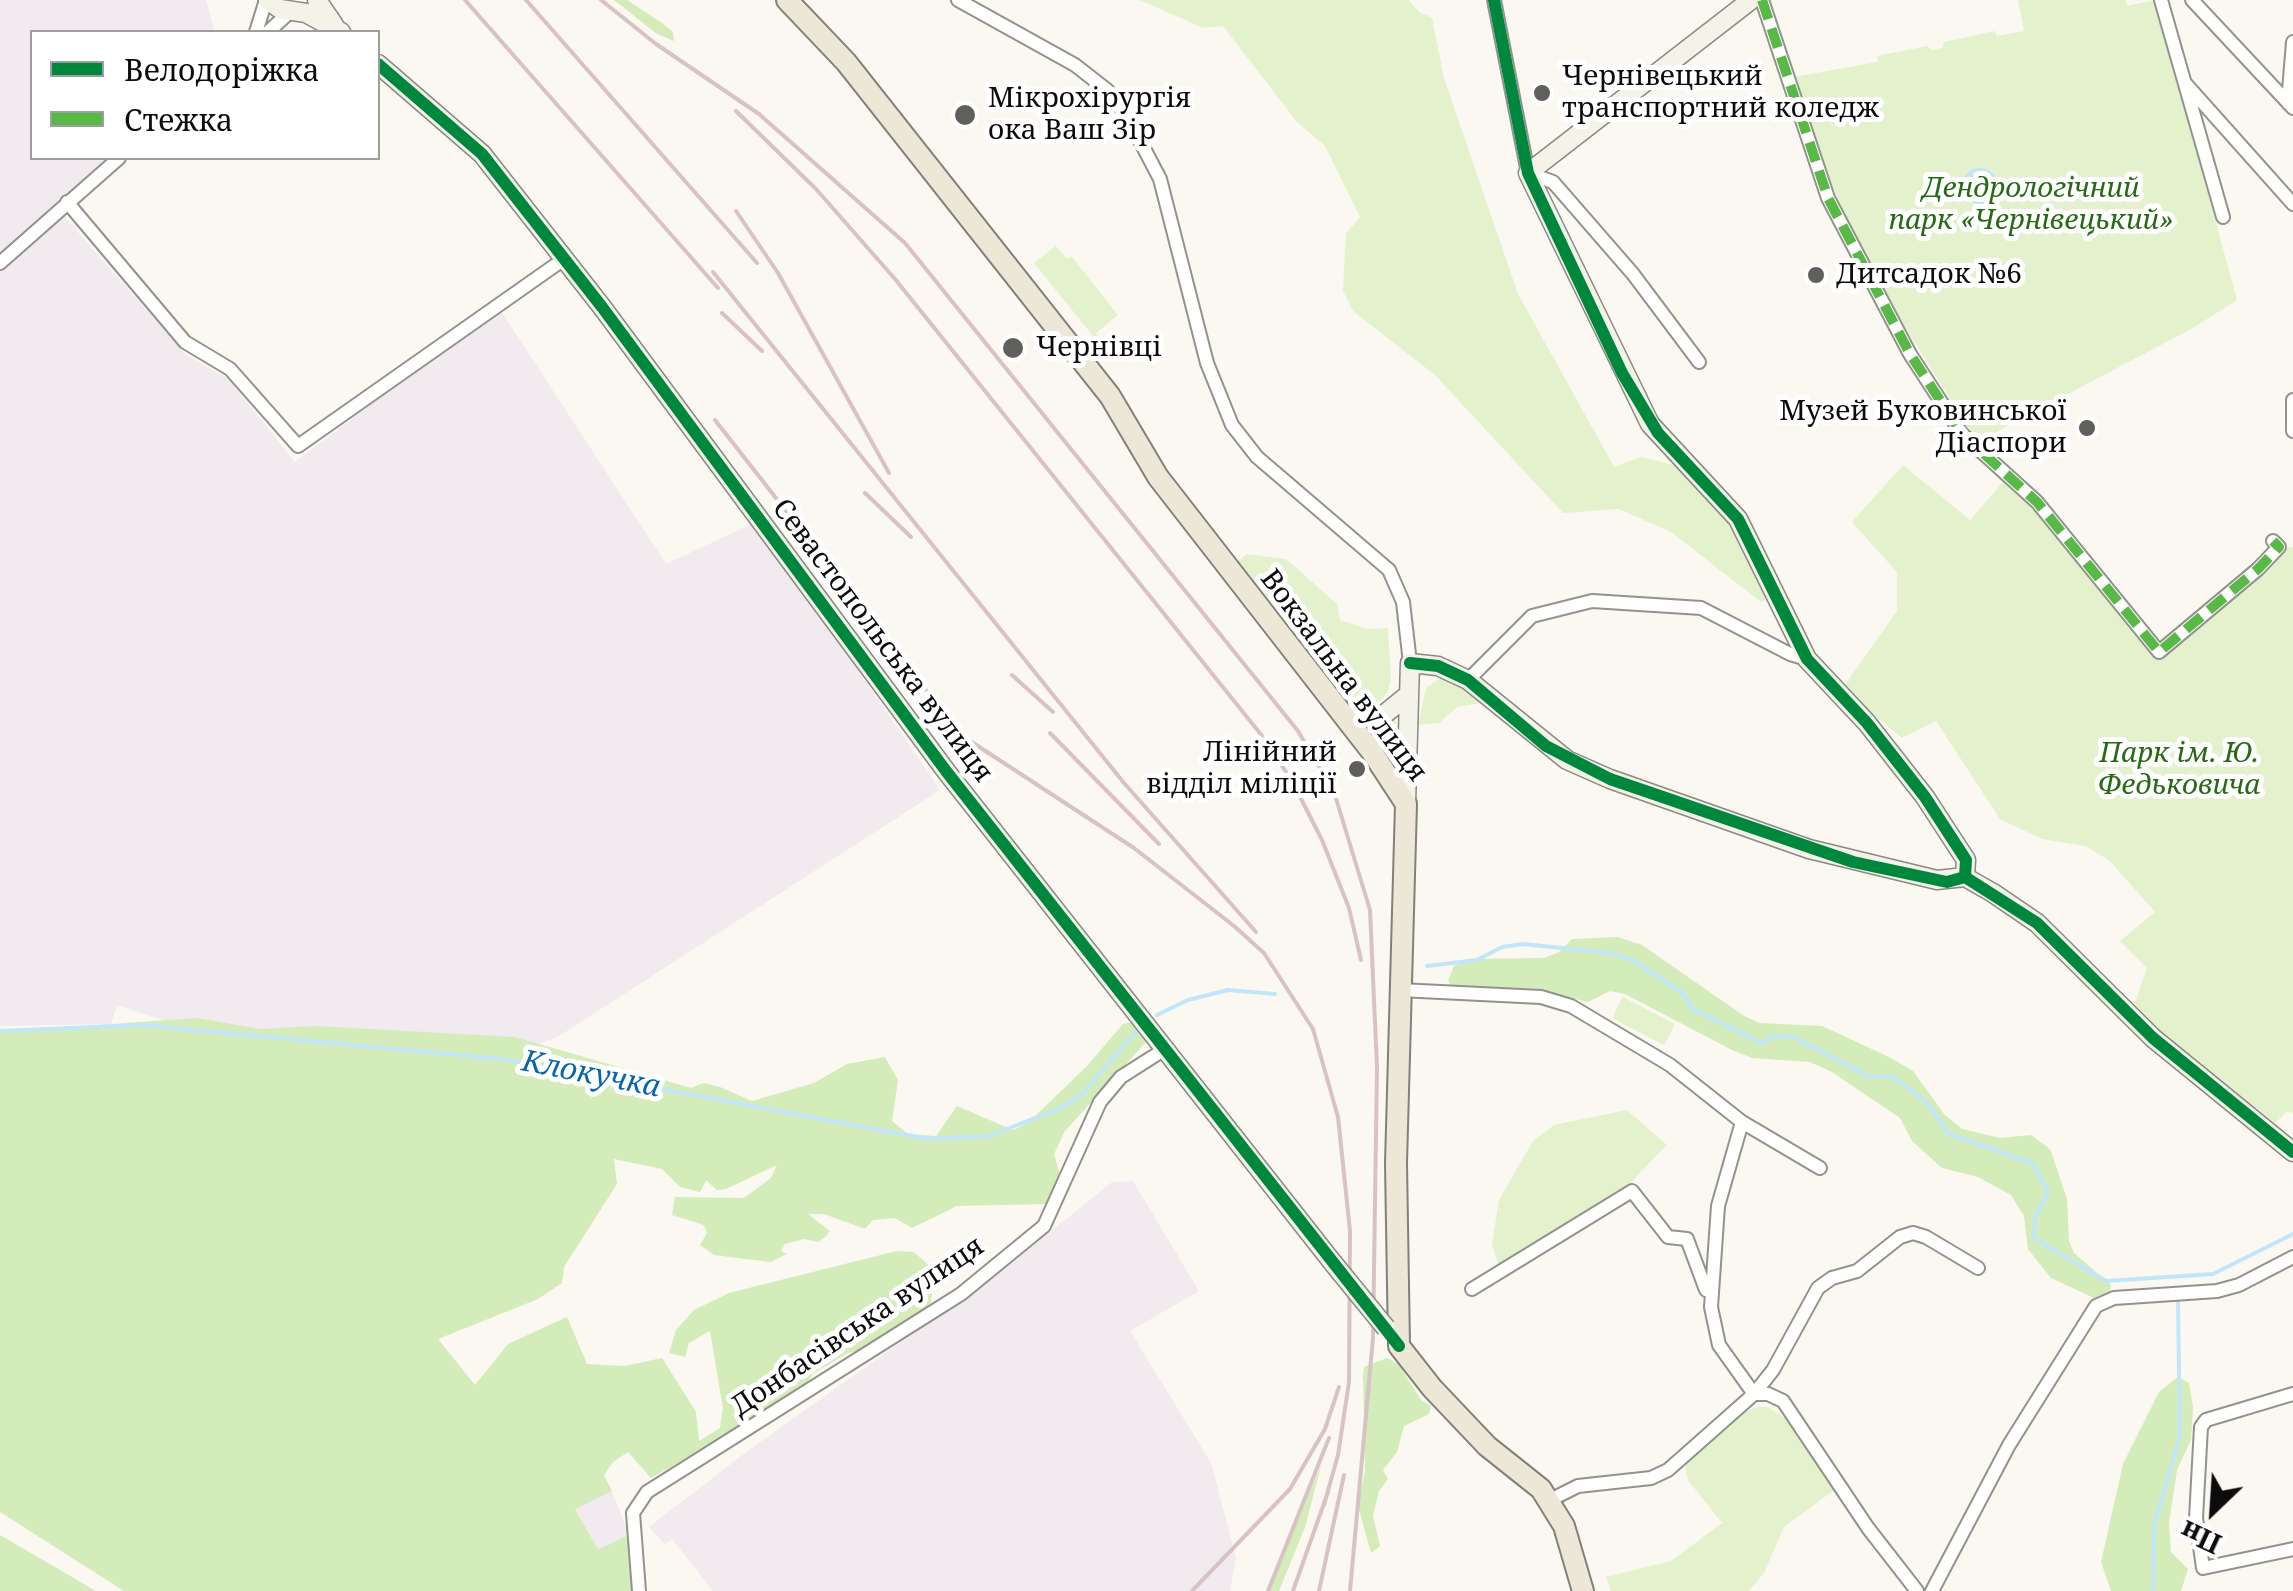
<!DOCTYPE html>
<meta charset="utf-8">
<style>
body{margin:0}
#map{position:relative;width:2293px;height:1591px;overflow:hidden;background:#faf8f0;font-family:"Noto Serif",serif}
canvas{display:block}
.legend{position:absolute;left:30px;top:30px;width:350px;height:130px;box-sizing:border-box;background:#fff;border:2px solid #9e9e9e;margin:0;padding:12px 18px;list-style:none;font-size:30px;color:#0c0c0c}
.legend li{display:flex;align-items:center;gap:20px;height:50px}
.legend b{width:50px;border:2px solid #9e9e9e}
.north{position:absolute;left:2163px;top:1461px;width:100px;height:100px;-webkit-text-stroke:8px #fff;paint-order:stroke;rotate:205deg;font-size:28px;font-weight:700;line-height:40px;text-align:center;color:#0c0c0c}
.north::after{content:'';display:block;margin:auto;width:35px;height:45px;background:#0c0c0c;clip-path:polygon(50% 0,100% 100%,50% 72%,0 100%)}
</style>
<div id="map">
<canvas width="2293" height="1591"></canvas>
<ul class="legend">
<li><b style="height:12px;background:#00873e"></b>Велодоріжка</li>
<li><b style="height:12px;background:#58b947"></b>Стежка</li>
</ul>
<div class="north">Пн</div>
</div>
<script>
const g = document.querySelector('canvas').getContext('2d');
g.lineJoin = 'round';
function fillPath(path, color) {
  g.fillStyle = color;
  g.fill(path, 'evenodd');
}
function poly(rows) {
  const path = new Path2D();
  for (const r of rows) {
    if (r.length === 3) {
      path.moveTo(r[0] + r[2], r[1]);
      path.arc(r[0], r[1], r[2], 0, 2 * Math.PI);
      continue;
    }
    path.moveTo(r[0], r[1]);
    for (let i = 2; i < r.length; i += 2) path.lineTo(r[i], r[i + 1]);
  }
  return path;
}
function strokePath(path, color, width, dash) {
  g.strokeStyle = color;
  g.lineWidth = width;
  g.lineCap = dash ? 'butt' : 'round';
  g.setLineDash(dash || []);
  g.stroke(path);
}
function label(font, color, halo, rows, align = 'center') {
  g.font = font + ' "Noto Serif",serif';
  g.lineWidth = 10;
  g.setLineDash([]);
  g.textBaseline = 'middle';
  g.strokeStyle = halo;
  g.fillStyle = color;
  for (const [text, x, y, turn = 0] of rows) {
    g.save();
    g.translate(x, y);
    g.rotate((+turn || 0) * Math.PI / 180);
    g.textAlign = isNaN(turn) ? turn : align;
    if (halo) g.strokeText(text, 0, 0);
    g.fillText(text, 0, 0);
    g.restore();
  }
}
const industrial = poly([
 [0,0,206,0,215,32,32,32,32,158,111,158,0,257],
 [62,214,185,354,228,379,295,462,499,308,666,564,756,522,940,790,559,1036,502,1059,183,1027,117,1005,111,1024,0,1026,0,269],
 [1133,1181,1199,1291,1130,1331,1211,1463,1236,1558,1230,1591,713,1591,672,1539,665,1544,649,1527,749,1450,1008,1266,1112,1182],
 [612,1491,629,1535,598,1549,575,1508]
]);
const green = poly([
 [1140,0,1409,0,1419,12,1432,18,1444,78,1518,294,1614,467,1641,457,1674,465,1713,497,1770,598,1761,602,1671,532,1619,509,1563,513,1435,375,1353,311,1343,291,1346,233,1360,217,1325,146,1297,122,1223,26,1203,28],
 [2018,0,2125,0,2127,6,2155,0,2237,300,2193,328,1977,442,1875,279,1824,168,1793,77,1878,62,1877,56,1927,46,1931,50,1943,48,1944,42,1995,31,1997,36,2024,31],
 [1056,246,1066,258,1072,257,1118,315,1096,333,1110,357,1034,263],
 [1903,465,1970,520,2004,481,2034,504,2159,657,2203,624,2282,549,2293,547,2293,1114,2287,1111,2275,1123,2132,1011,2147,968,2120,941,2155,912,2111,862,2086,846,2042,839,2000,819,1936,721,1902,738,1842,689,1897,611,1897,572,1852,522],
 [1247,554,1286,559,1337,604,1340,620,1368,629,1388,628,1391,678,1388,692,1380,701,1362,708,1351,700,1238,561],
 [1445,675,1488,702,1457,707,1439,723,1418,725,1426,688],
 [1392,718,1396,721,1395,748,1390,750,1372,729,1373,724],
 [1623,997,1675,1024,1664,1045,1612,1018],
 [1627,1110,1667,1145,1631,1182,1500,1270,1492,1244,1499,1200,1533,1141,1554,1125],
 [1757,1407,1768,1407,1788,1420,1837,1488,1784,1527,1764,1573,1749,1591,1611,1591,1606,1577,1671,1561,1722,1523,1688,1480,1685,1464,1745,1412]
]);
const forest = poly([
 [614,0,627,0,662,23,673,32,674,41,657,34],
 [1618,937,1642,945,1744,1016,1760,1023,1822,1026,1889,1057,1913,1071,1944,1114,1962,1129,2000,1138,2031,1135,2050,1149,2055,1163,2067,1199,2069,1241,2074,1253,2111,1285,2110,1292,2094,1298,2051,1278,2028,1249,2024,1216,2011,1195,1978,1177,1942,1168,1912,1141,1900,1118,1832,1072,1810,1062,1752,1058,1732,1050,1625,994,1610,991,1588,1002,1542,991,1453,987,1448,981,1454,966,1467,959,1544,958,1559,952,1572,939],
 [197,1018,260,1029,316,1026,515,1037,691,1088,703,1083,720,1087,752,1101,814,1083,847,1064,885,1057,898,1080,892,1121,908,1134,936,1136,957,1106,1013,1130,1028,1123,1087,1066,1123,1024,1132,1022,1147,1041,1065,1131,1054,1154,1062,1181,1046,1204,957,1206,912,1228,895,1218,873,1220,865,1229,824,1214,808,1214,830,1231,826,1236,818,1242,804,1239,785,1244,781,1251,787,1254,770,1262,714,1255,700,1245,707,1233,704,1225,672,1215,675,1197,744,1198,771,1178,777,1165,726,1189,717,1190,706,1180,700,1192,680,1187,662,1169,614,1159,617,1184,564,1267,562,1283,538,1299,438,1339,475,1385,508,1344,567,1317,587,1364,625,1366,662,1358,696,1412,699,1441,720,1428,723,1408,710,1331,689,1343,685,1357,669,1353,676,1330,694,1310,729,1293,897,1251,914,1252,935,1271,931,1303,867,1350,848,1353,814,1373,796,1397,651,1478,628,1452,613,1462,604,1475,612,1491,575,1509,598,1549,629,1535,640,1591,124,1591,0,1512,0,1032],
 [1387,1358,1398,1364,1422,1401,1431,1406,1429,1414,1404,1426,1397,1452,1383,1470,1388,1479,1379,1491,1373,1516,1380,1546,1371,1553,1358,1506,1365,1471,1363,1378,1364,1367],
 [2178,1377,2189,1383,2193,1408,2191,1440,2177,1470,2169,1523,2171,1552,2188,1569,2181,1591,2111,1591,2101,1562,2123,1464,2159,1392],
 [1321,1466,1305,1527,1279,1591,1267,1591],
 [0,1535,96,1591,0,1591]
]);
const water = poly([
 [1980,186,18]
]);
const stream = poly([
 [1427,966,1477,960,1502,947,1523,944,1610,953,1633,960,1681,992,1693,1009,1762,1043,1774,1036,1793,1037,1868,1076,1893,1077,1926,1102,1949,1134,2032,1163,2048,1192,2035,1217,2034,1238,2106,1281,2213,1274,2293,1234],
 [1157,1015,1188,1000,1228,990,1275,994],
 [0,1031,141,1025,502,1059,928,1139,989,1136,1061,1108,1081,1095,1140,1027],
 [2153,1591,2154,1526,2180,1436,2178,1303]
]);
const street = poly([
 [958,0,1075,65,1107,90,1126,114,1160,179,1207,363,1232,425,1257,457,1389,570,1403,602,1410,663],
 [1494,0,1528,173,1553,182,1633,274,1699,362],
 [1762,0,1828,198,1910,354,1962,434,2037,502,2159,652,2258,569,2279,547,2273,541],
 [2161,0,2223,217],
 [2192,0,2293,108],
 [256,32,266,0],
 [268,32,293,9],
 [2185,83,2293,204],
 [2288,103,2293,42],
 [67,202,185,342,230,369,298,446,564,259],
 [0,263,119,158],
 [2293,400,2293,431],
 [1468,680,1532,616,1592,601,1701,608,1790,654,1807,659],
 [1400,990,1541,997,1571,1006,1670,1065,1742,1122,1820,1168],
 [1742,1122,1718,1206,1711,1307,1719,1345,1754,1394,1773,1370,1818,1288,1832,1278,1857,1271,1900,1237,1913,1233,1926,1237,1978,1268],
 [1472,1289,1632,1191,1668,1237,1687,1239,1706,1290],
 [2293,1394,2206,1420,2201,1427,2196,1518,2203,1568,2293,1549],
 [1548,1501,1578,1486,1651,1478,1668,1470,1754,1394,1768,1394,1783,1401,1868,1528,1917,1591],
 [639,1591,633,1513,647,1492,961,1294,1044,1226,1100,1102,1121,1077,1165,1049],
 [1932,1591,2009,1445,2096,1306,2114,1298,2217,1291,2239,1285,2293,1257]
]);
const secondary = poly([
 [268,0,280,9,306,13,341,32],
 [317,0,334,25],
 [1751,0,1528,173,1650,424,1738,519,1807,659,1867,723,1925,797,1966,860,1965,877],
 [378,64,482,154,602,307,946,771,1333,1263],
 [1340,712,1359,718,1381,717,1408,695],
 [1406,804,1410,663,1438,666,1468,680,1567,760,1610,779,1809,849,1937,880,1965,877,1993,893,2037,923,2153,1038,2293,1152]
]);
const primary = poly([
 [787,0,846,62,1110,396,1158,477,1372,752,1406,804,1396,1163,1399,1346,1432,1388,1487,1446,1541,1489,1564,1526,1583,1591]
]);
const rail = poly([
 [465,0,718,288],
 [526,0,757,263],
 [601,0,656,44,759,114,905,243,1298,731,1334,792,1370,910,1377,1067,1373,1338,1350,1591],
 [736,111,816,189,895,279,1263,737,1292,781,1322,840,1349,908,1361,960],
 [736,211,778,273,889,473],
 [713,272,1124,783,1256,932],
 [722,313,762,351],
 [715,420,961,735,1134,848,1234,926,1264,953,1313,1029,1338,1117,1350,1231,1349,1382,1338,1455,1324,1505],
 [865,493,911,537],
 [1012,675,1053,712],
 [1050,733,1159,844],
 [1192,1591,1290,1489,1325,1429,1339,1387],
 [1268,1591,1329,1438],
 [1293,1591,1328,1492],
 [1319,1591,1344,1475]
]);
const secondaryBridge = poly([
 [1333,1263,1386,1328]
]);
const quiet = poly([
 [1762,0,1828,198,1910,354,1962,434,2037,502,2159,652,2258,569,2279,547,2273,541]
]);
const cycleway = poly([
 [1494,0,1528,173,1622,373,1658,433,1738,519,1807,659,1867,723,1925,797,1966,860,1965,877],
 [378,64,482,154,602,307,946,771,1399,1346],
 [1410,663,1438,666,1468,680,1546,746,1610,779,1853,862,1947,882,1965,877,2037,923,2153,1038,2293,1152]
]);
const markers = [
 [1542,93,10,"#5f5f5c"],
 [965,115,12,"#5f5f5c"],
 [1816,275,10,"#5f5f5c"],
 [1013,348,12,"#5f5f5c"],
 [2087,428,10,"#5f5f5c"],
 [1357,769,10,"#5f5f5c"]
];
const poiNames = [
 ["Чернівецький",1562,77],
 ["транспортний коледж",1562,109],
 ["Мікрохірургія",988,99],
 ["ока Ваш Зір",988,131],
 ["Дитсадок №6",1836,275],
 ["Чернівці",1036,348],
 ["Музей Буковинської",2067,412,"right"],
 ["Діаспори",2067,444,"right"],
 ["Лінійний",1337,753,"right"],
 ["відділ міліції",1337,785,"right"]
];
const parkNames = [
 ["Дендрологічний",2031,189],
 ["парк «Чернівецький»",2031,221],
 ["Парк ім. Ю.",2179,754],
 ["Федьковича",2179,786]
];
const streetNames = [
 ["Севастопольська вулиця",882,641,53],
 ["Вокзальна вулиця",1343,676,53],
 ["Донбасівська вулиця",858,1327,-34]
];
const waterNames = [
 ["Клокучка",591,1075,11]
];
fillPath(industrial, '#f1eaee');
fillPath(green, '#e3f2cd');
fillPath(forest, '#d4ebba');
fillPath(water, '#c1e6f9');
strokePath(stream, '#c1e6f9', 4);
strokePath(street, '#93928f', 16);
strokePath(secondary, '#8a8985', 21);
strokePath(primary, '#80807c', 24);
strokePath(street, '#fefefd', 12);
strokePath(secondary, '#f4f3e8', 18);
strokePath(primary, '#ece7d6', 20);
strokePath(rail, '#d9c2c3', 4);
strokePath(secondaryBridge, '#8a8985', 21, []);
strokePath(secondaryBridge, '#f4f3e8', 18);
strokePath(quiet, '#58b947', 10, [20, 10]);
strokePath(cycleway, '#00873e', 12);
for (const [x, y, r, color] of markers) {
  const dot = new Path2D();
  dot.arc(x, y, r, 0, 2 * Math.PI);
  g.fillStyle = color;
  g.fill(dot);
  strokePath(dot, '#fff', 4);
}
label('28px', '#0c0c0c', '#fff', poiNames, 'left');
label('italic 28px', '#296a16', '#fff', parkNames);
label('28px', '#0c0c0c', '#fff', streetNames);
label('italic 30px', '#0966aa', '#fff', waterNames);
</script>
